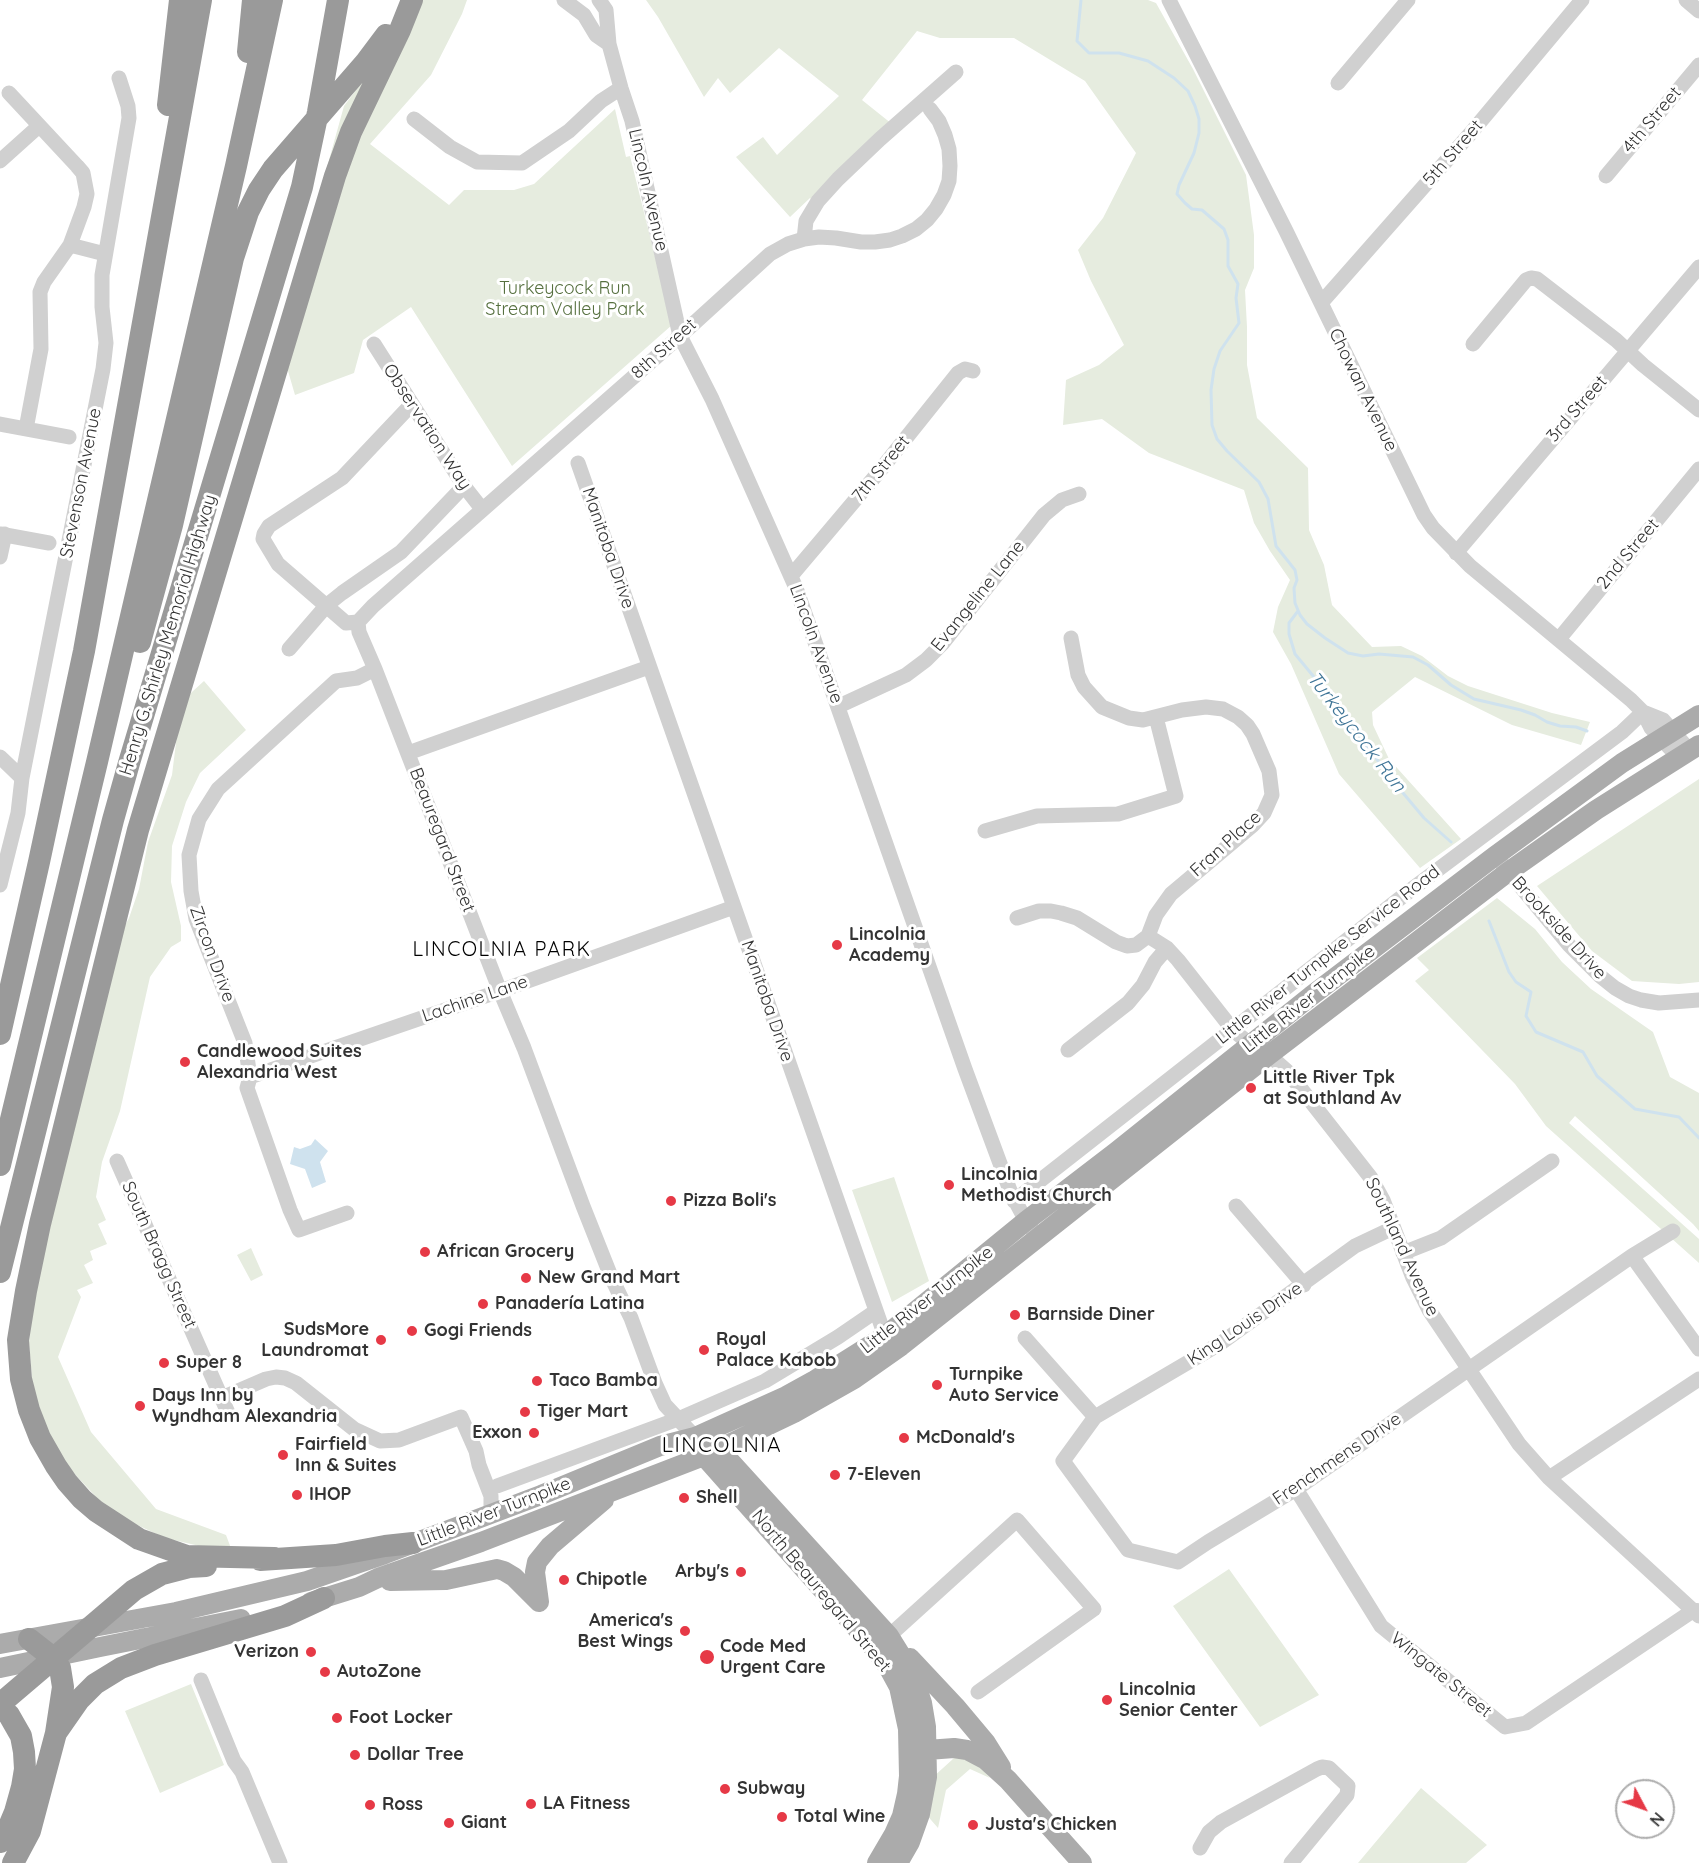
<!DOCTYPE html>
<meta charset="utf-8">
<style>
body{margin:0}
#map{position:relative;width:1699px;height:1863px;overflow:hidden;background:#fff;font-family:Quicksand,sans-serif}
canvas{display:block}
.north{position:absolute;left:1615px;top:1779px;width:60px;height:60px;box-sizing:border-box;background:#fff;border:2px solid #adadad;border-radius:50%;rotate:131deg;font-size:16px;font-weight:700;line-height:24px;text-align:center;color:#333}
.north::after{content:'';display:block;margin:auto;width:21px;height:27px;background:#e63946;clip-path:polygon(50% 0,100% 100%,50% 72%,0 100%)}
</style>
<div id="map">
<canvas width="1699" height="1863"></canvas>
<div class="north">N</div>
</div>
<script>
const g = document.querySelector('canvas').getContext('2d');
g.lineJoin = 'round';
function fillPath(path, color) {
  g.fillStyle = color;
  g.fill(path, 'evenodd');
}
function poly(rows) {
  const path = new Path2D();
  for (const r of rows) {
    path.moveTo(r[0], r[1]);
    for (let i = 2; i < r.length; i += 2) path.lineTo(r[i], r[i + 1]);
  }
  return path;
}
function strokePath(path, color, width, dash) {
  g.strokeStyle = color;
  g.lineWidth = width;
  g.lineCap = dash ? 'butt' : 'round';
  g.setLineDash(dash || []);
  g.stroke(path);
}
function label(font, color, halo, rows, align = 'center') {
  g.font = font + ' Quicksand,sans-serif';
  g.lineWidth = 6;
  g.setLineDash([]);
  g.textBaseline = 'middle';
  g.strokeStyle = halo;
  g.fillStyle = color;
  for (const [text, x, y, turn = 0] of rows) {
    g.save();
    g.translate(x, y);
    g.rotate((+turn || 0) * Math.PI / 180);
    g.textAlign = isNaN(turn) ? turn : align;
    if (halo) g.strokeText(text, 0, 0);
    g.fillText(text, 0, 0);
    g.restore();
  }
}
const green = poly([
 [418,0,467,0,462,14,431,75,370,144,449,205,464,190,514,190,534,184,615,109,626,157,630,156,672,325,512,466,411,307,363,340,354,373,295,395,279,340,344,106,371,70],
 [646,0,1148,0,1156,3,1193,69,1246,175,1254,235,1254,268,1245,290,1247,327,1247,365,1257,418,1308,468,1309,530,1324,565,1332,605,1372,647,1401,646,1422,656,1448,676,1468,686,1552,713,1590,722,1581,745,1512,725,1415,677,1372,712,1373,725,1389,759,1461,839,1420,868,1339,774,1291,664,1273,632,1278,607,1290,580,1270,551,1254,523,1244,490,1149,453,1102,419,1063,425,1066,380,1099,365,1124,345,1091,281,1078,250,1103,218,1136,153,1085,81,1014,38,940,38,917,31,862,100,897,128,814,203,810,198,790,217,736,157,763,137,777,155,839,96,779,48,730,93,718,78,704,97,658,17],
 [204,681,246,730,200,773,186,802,172,846,171,882,181,926,181,941,171,947,150,977,120,1111,102,1162,96,1197,106,1220,98,1224,107,1244,90,1251,93,1260,84,1265,93,1283,77,1290,81,1297,58,1357,91,1432,156,1509,226,1535,232,1551,204,1547,165,1538,133,1523,99,1500,69,1468,48,1435,33,1390,29,1343,33,1290,103,967,129,918,139,889,148,842,172,775,181,702],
 [1699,779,1699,982,1679,984,1632,981,1592,951,1537,886],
 [1497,898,1535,929,1562,962,1591,989,1653,1032,1670,1077,1699,1093,1699,1231,1693,1224,1575,1116,1569,1123,1699,1239,1699,1263,1546,1126,1515,1084,1415,981,1429,970,1417,958],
 [894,1177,929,1281,892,1302,852,1190],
 [251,1248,263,1275,251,1281,237,1255],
 [1229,1569,1319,1695,1260,1727,1173,1606],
 [191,1684,224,1765,160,1793,125,1711],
 [964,1749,990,1778,970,1769,946,1790,938,1828,911,1797],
 [1421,1788,1487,1845,1466,1863,1358,1863]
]);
const water = poly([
 [315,1139,328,1151,320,1162,326,1182,312,1188,305,1169,290,1164,294,1147,300,1149,311,1145]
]);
const stream = poly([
 [1081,0,1077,41,1089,53,1119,53,1148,61,1174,78,1188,91,1195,106,1199,119,1199,133,1194,153,1179,185,1177,194,1185,203,1192,209,1202,210,1224,229,1228,240,1228,266,1238,284,1236,298,1239,323,1220,351,1214,369,1211,390,1212,425,1217,439,1227,451,1259,482,1268,499,1276,546,1295,570,1297,580,1294,588,1295,603,1300,615,1307,624,1325,638,1348,653,1363,656,1379,654,1413,657,1428,665,1451,685,1474,699,1521,710,1535,715,1547,722,1560,726,1576,727,1587,731],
 [1298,611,1289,623,1289,634,1295,654,1314,677,1398,787,1424,818,1451,842],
 [1489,921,1509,972,1516,982,1531,992,1526,1016,1536,1032,1583,1052,1597,1076,1635,1109,1679,1117,1699,1138]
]);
const minor = poly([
 [564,0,584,15,596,35,609,44],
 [599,0,606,10,609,44,621,88,632,121,680,336,712,399,796,588,965,1069,1011,1193,1026,1221,1039,1239],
 [1169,0,1286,231,1424,515,1433,528,1470,566,1631,700,1643,712,1651,728,1679,758],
 [1686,0,1699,11],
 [1338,83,1408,0],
 [9,93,77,166,83,173,87,194,84,207,70,245,44,282,40,292,41,349,26,429],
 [414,119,450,147,477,162,522,163,569,131,601,101,621,88],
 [0,161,39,126],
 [1606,176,1699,65],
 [804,239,806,221,818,201,838,179,880,139,956,72],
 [70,245,105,254],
 [1321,303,1470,134,1582,0],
 [374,344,464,486,482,509],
 [1473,344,1526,280,1531,278,1537,279,1616,340,1643,365,1699,410],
 [0,424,69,437],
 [578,463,885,1336],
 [0,534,49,543],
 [1456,553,1699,267],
 [0,557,5,534],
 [791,576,878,473,958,373,965,369,973,371],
 [358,622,359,632,375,669,500,991,524,1048,583,1206,612,1279,631,1318,655,1383,665,1405,695,1437],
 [358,622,373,606,680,336,770,254,788,244,804,239,819,237,836,238,861,242,875,242,890,240,902,236,916,229,927,220,936,209,944,195,949,181,950,166,949,149,945,135,939,121,930,109],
 [358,622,346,623,278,564,263,539,264,534,269,526,342,478,411,405],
 [1071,638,1078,675,1084,687,1102,707,1129,718,1143,720,1182,710,1206,707,1223,709,1238,717,1247,725,1253,734,1269,771,1272,795,1264,813,1253,825,1171,894,1156,915,1148,936],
 [1559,639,1699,469],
 [289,649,327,605,342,593,401,552,464,486],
 [839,706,906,675,926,660,942,644,1044,515,1062,500,1079,494],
 [1643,712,1663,720,1690,751],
 [408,753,649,667],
 [0,757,22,778],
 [985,831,1037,816,1118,814,1176,796,1156,717],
 [1502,864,1569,945,1600,976,1615,988,1629,996,1641,1000,1659,1003,1699,1000],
 [0,885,18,813,22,778,103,369,106,343,102,307,102,275,129,118,128,106,119,78],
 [1017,918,1039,911,1051,911,1061,913,1077,918,1116,942,1127,946,1136,945,1148,936,1167,948,1178,960,1233,1030,1251,1045,1269,1055,1287,1071,1371,1178,1383,1200,1413,1278,1429,1310,1519,1444,1549,1478,1699,1616],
 [1068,1050,1128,1003,1143,985,1155,962,1167,948],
 [250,1077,500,991,734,907],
 [117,1161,229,1415],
 [1014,1201,1412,889,1622,732,1643,712],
 [1236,1206,1304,1285],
 [347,1213,299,1230,290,1210,247,1088,250,1077,245,1043,196,919,191,891,189,855,199,819,218,789,336,681,357,678,375,669],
 [1393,1228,1355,1246,1221,1343,1095,1417,1063,1461,1128,1550,1178,1562,1208,1542,1296,1489,1632,1256,1673,1231],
 [1403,1253,1441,1238,1552,1161],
 [1632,1256,1699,1349],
 [1025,1338,1095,1417],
 [222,1398,266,1379,276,1377,285,1378,296,1383,354,1429,380,1441,399,1440,461,1417,476,1451,479,1465,491,1496,491,1513],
 [1549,1478,1699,1379],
 [497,1486,678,1419,765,1381,838,1337,876,1311],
 [1296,1489,1381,1626,1505,1727,1526,1723,1694,1610,1699,1611],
 [889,1636,1017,1520,1094,1609,978,1692],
 [201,1680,234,1761,242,1772,280,1863],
 [1200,1848,1209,1832,1221,1822,1317,1769,1322,1767,1329,1768,1348,1786,1347,1795,1291,1863]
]);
const major = poly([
 [708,1443,718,1448,889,1636,912,1673,922,1703,926,1727,927,1777,920,1814,910,1842,898,1863],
 [699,1444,704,1456,869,1642,887,1665,899,1687,908,1729,909,1776,907,1794,902,1816,894,1834,877,1863],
 [390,1581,446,1580,497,1569,504,1571,514,1577,539,1602],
 [311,1602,359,1587,378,1578,481,1542,704,1456,794,1413,854,1379,901,1346,1269,1055,1508,872,1596,810,1699,745],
 [539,1602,535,1572,537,1562,550,1546,604,1500],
 [0,1644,176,1612,307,1581,385,1554,541,1495,660,1446,695,1437,786,1396,815,1380,885,1336,1026,1221,1116,1152,1311,996,1495,856,1622,763,1699,715],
 [910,1658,955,1706,986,1743,1001,1767],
 [0,1668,100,1647,241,1619],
 [914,1751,954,1748,967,1750,986,1760,1008,1780,1082,1863]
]);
const highway = poly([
 [248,52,253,0],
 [168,105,180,0],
 [140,642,172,525,233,258,248,212,259,190,273,169,365,63,386,35],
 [0,1034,39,862,84,651,201,0],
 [0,1165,97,762,236,166,272,0],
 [0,1272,113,820,129,763,302,187,318,112,338,0],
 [274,1558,187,1556,139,1539,96,1511,82,1499,67,1482,56,1466,40,1438,29,1410,21,1379,18,1340,26,1291,40,1224,138,830,335,176,351,132,400,30,412,0],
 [260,1560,336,1555,385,1546,413,1543],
 [0,1704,134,1590,162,1574,189,1567,206,1566],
 [0,1707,9,1715,21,1736,24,1752,25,1769,22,1787,15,1812,7,1831,0,1842],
 [56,1733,79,1700,95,1684,121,1668,155,1655,285,1616,324,1598],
 [13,1863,30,1831,56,1733,63,1687,60,1668,52,1657,29,1639]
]);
const markers = [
 [837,945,6,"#e63946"],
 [185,1062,6,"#e63946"],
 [1251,1088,6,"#e63946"],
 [949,1185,6,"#e63946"],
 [671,1201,6,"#e63946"],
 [425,1252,6,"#e63946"],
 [526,1278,6,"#e63946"],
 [483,1304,6,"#e63946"],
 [1015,1315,6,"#e63946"],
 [412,1331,6,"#e63946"],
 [381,1340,6,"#e63946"],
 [704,1350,6,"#e63946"],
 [164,1363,6,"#e63946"],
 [537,1381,6,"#e63946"],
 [937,1385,6,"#e63946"],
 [140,1406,6,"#e63946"],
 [525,1412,6,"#e63946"],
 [534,1433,6,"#e63946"],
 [904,1438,6,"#e63946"],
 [283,1455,6,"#e63946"],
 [835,1475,6,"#e63946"],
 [297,1495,6,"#e63946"],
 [684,1498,6,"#e63946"],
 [741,1572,6,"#e63946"],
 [564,1580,6,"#e63946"],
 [685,1631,6,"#e63946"],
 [311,1652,6,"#e63946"],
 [707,1657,8,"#e63946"],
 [325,1672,6,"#e63946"],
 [1107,1700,6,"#e63946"],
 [337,1718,6,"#e63946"],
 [355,1755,6,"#e63946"],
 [725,1789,6,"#e63946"],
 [531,1804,6,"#e63946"],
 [370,1805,6,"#e63946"],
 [782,1817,6,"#e63946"],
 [449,1823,6,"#e63946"],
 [973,1825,6,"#e63946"]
];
const streetNames = [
 ["4th Street",1652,120,-50],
 ["5th Street",1453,153,-49],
 ["Lincoln Avenue",648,190,77],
 ["8th Street",664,349,-42],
 ["Chowan Avenue",1363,390,64],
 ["3rd Street",1577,409,-49],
 ["Observation Way",427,427,57],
 ["7th Street",881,469,-51],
 ["Stevenson Avenue",81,483,-79],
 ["Manitoba Drive",608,548,71],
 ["2nd Street",1628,554,-50],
 ["Evangeline Lane",978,596,-51],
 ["Henry G. Shirley Memorial Highway",168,635,-73],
 ["Lincoln Avenue",816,644,70],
 ["Beauregard Street",442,840,69],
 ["Fran Place",1226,844,-42],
 ["Brookside Drive",1559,928,48],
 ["Zircon Drive",212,954,70],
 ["Little River Turnpike Service Road",1328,955,-38],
 ["Lachine Lane",475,999,-19],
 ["Little River Turnpike",1309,999,-38],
 ["Manitoba Drive",767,1001,71],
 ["Southland Avenue",1402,1247,65],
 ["South Bragg Street",159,1255,66],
 ["Little River Turnpike",927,1300,-38],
 ["King Louis Drive",1245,1324,-34],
 ["Frenchmens Drive",1337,1459,-34],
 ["Little River Turnpike",494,1512,-21],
 ["North Beauregard Street",821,1591,50],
 ["Wingate Street",1441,1675,39]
];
const parkNames = [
 ["Turkeycock Run",565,289],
 ["Stream Valley Park",565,310]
];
const poiNames = [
 ["Lincolnia",849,935],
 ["Academy",849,956],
 ["Candlewood Suites",197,1052],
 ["Alexandria West",197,1073],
 ["Little River Tpk",1263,1078],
 ["at Southland Av",1263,1099],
 ["Lincolnia",961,1175],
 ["Methodist Church",961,1196],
 ["Pizza Boli's",683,1201],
 ["African Grocery",437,1252],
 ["New Grand Mart",538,1278],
 ["Panadería Latina",495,1304],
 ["Barnside Diner",1027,1315],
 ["SudsMore",369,1330,"right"],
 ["Laundromat",369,1351,"right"],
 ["Gogi Friends",424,1331],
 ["Royal",716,1340],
 ["Palace Kabob",716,1361],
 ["Super 8",176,1363],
 ["Turnpike",949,1375],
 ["Auto Service",949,1396],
 ["Taco Bamba",549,1381],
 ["Days Inn by",152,1396],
 ["Wyndham Alexandria",152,1417],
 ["Tiger Mart",537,1412],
 ["Exxon",522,1433,"right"],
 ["McDonald's",916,1438],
 ["Fairfield",295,1445],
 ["Inn & Suites",295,1466],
 ["7-Eleven",847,1475],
 ["IHOP",309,1495],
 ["Shell",696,1498],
 ["Arby's",729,1572,"right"],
 ["Chipotle",576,1580],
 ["America's",673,1621,"right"],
 ["Best Wings",673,1642,"right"],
 ["Code Med",720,1647],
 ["Urgent Care",720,1668],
 ["Verizon",299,1652,"right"],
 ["AutoZone",337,1672],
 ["Lincolnia",1119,1690],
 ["Senior Center",1119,1711],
 ["Foot Locker",349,1718],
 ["Dollar Tree",367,1755],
 ["Subway",737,1789],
 ["LA Fitness",543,1804],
 ["Ross",382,1805],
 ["Total Wine",794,1817],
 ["Giant",461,1823],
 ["Justa's Chicken",985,1825]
];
const waterNames = [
 ["Turkeycock Run",1356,732,52]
];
const neighbourhoodNames = [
 ["LINCOLNIA PARK",502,950]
];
const quarterNames = [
 ["LINCOLNIA",722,1446]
];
fillPath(green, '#e6ecdf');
fillPath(water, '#cfe2ee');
strokePath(stream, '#cfe2ee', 3);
strokePath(minor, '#d0d0d0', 15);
strokePath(major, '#ababab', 20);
strokePath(highway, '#9a9a9a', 22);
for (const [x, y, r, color] of markers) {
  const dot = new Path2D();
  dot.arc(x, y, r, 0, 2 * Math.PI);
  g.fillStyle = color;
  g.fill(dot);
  strokePath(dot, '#fff', 2);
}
label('18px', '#333', '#fff', streetNames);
label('18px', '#56703f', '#fff', parkNames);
label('bold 18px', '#333', '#fff', poiNames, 'left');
label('italic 20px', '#3f7597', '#fff', waterNames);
g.letterSpacing = '1.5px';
label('20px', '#000', '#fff', neighbourhoodNames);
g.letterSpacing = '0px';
g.letterSpacing = '1.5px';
label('21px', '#000', '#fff', quarterNames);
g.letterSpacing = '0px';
</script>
